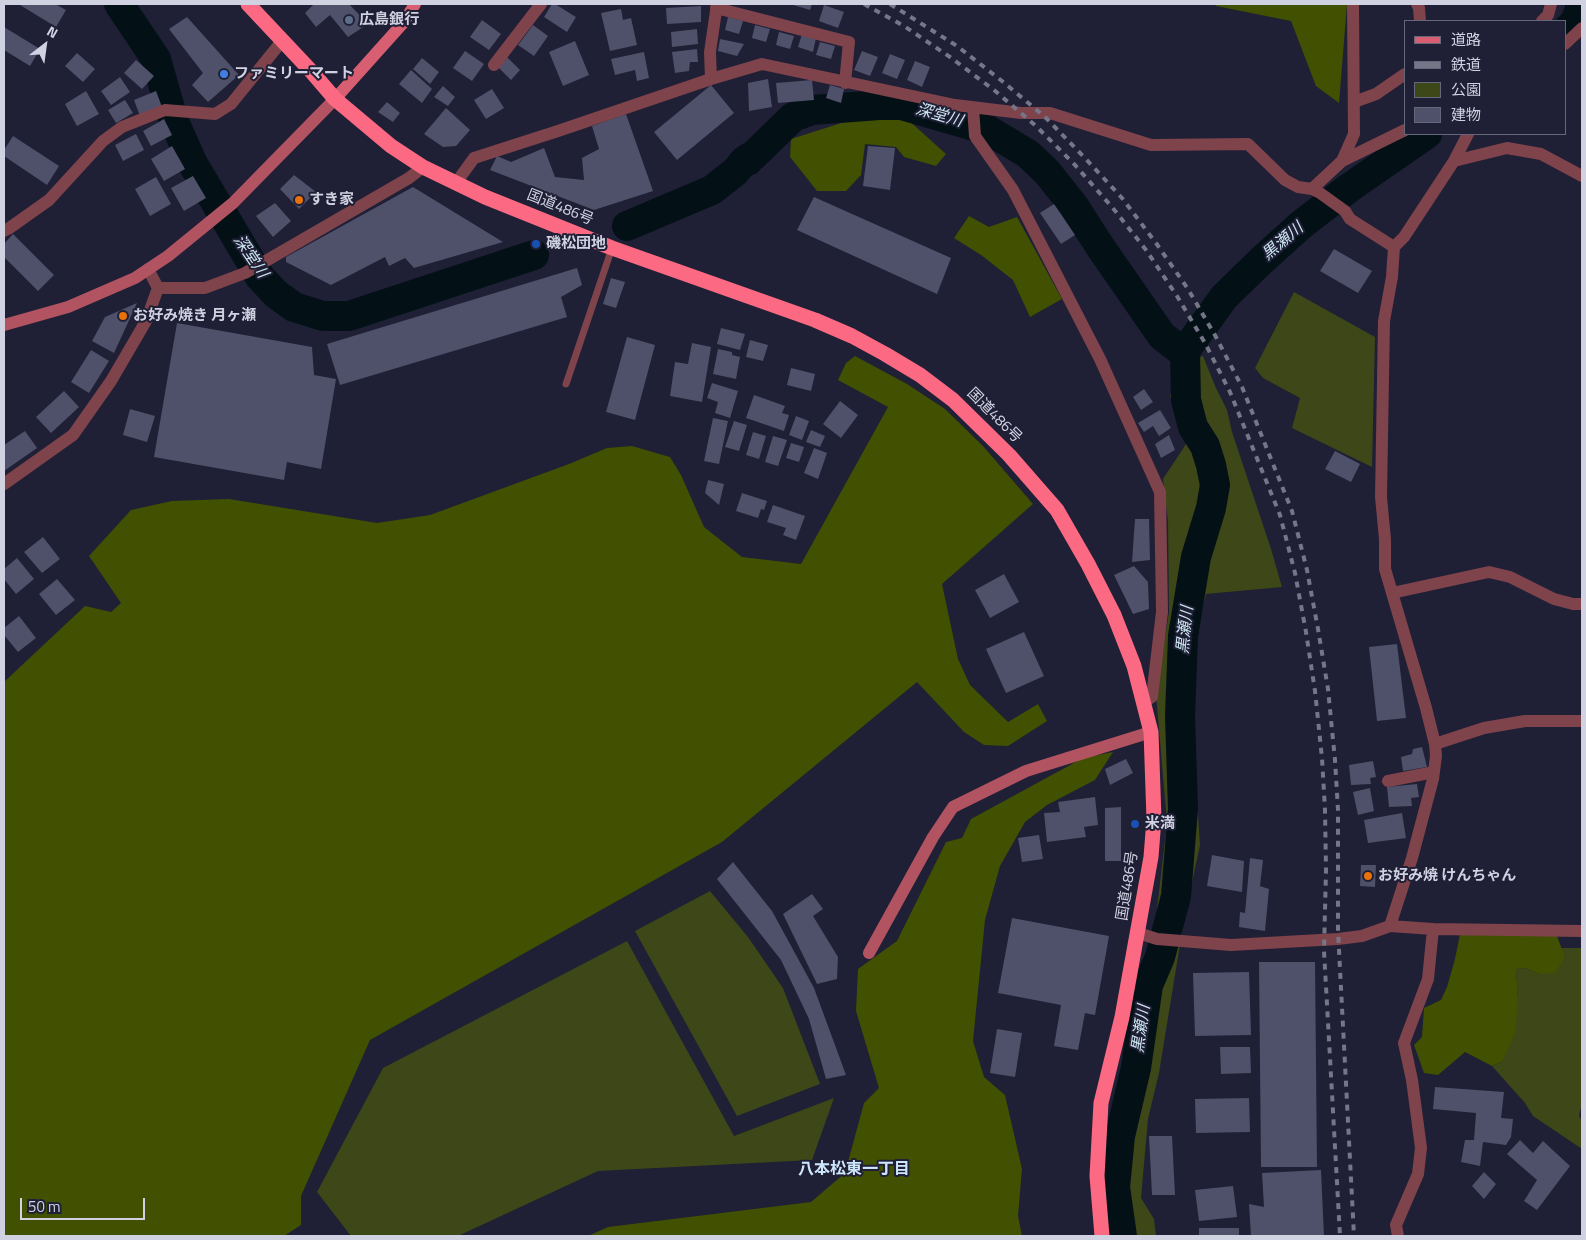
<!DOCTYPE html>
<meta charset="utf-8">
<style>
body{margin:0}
#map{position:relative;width:1586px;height:1240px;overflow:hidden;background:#1f1f35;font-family:"Titillium Web","Noto Sans JP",sans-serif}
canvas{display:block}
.frame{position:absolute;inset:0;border:5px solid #d0d2e1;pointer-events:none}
.legend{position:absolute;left:1404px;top:20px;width:162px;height:115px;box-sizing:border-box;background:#1f1f35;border:1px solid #66677a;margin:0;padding:6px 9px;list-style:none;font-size:15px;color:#d0d2e1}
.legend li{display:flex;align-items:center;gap:10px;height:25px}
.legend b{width:25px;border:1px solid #66677a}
.north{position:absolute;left:20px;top:20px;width:50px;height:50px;-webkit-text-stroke:4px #1f1f35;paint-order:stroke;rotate:30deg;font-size:14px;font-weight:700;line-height:20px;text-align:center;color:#d0d2e1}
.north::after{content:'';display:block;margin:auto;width:18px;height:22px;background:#d0d2e1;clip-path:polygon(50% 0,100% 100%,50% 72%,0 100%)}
.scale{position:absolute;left:20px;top:1198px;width:125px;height:22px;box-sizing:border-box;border:2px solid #d0d2e1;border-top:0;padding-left:6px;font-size:15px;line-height:18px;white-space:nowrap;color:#d0d2e1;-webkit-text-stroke:4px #1f1f35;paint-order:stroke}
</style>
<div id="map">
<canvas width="1586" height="1240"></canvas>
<div class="frame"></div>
<ul class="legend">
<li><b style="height:6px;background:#d85f72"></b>道路</li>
<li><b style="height:6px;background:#757688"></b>鉄道</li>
<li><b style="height:14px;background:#3d4717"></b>公園</li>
<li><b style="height:14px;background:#4f506a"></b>建物</li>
</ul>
<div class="north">N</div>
<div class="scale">50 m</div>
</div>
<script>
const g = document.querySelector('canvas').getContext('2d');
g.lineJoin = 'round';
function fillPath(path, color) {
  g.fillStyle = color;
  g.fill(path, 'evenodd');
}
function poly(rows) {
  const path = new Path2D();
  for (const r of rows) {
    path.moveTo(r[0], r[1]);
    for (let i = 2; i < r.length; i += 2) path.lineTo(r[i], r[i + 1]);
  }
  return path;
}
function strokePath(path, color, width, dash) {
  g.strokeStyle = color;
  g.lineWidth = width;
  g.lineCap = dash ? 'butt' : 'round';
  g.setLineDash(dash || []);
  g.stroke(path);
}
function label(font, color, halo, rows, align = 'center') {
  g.font = font + ' "Titillium Web","Noto Sans JP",sans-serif';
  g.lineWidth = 4;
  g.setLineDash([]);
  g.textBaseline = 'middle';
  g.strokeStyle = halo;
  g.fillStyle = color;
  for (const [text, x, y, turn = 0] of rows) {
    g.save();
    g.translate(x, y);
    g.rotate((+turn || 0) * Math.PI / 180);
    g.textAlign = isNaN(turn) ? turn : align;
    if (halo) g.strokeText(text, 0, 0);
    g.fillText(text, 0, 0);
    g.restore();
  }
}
const green = poly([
 [1294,292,1375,337,1372,467,1292,428,1300,398,1263,378,1255,368],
 [1203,356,1216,388,1227,410,1232,432,1271,549,1282,587,1206,594,1192,650,1192,725,1200,845,1184,920,1159,1073,1148,1119,1141,1198,1154,1219,1156,1236,1117,1236,1111,1182,1121,1084,1152,952,1167,823,1156,694,1169,612,1168,521,1163,479,1190,438,1170,396,1182,363],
 [710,891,748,937,783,988,820,1084,737,1116,635,931],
 [1582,937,1582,1104,1579,1115,1582,1123,1582,1149,1533,1116,1525,1103,1492,1066,1502,1062,1518,1000,1516,969,1525,968,1539,974,1565,958,1561,948,1581,948],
 [627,941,734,1136,834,1098,812,1160,598,1171,458,1236,351,1236,317,1192,383,1068]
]);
const forest = poly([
 [1215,4,1347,4,1339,103,1316,86,1291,21,1216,6],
 [879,111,906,118,946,154,936,166,904,157,896,147,865,144,861,175,846,191,817,191,790,157,791,139],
 [969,216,989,227,1017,217,1062,299,1030,317,1013,280,981,255,954,238],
 [855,356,907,384,945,409,983,446,1033,504,942,584,958,659,970,685,1008,722,1038,704,1047,721,1008,746,984,745,964,732,917,682,722,842,370,1040,301,1196,301,1225,284,1236,4,1236,4,682,85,606,111,612,121,603,89,556,131,510,172,501,229,499,377,523,430,515,569,464,607,448,632,446,670,457,681,475,704,527,742,557,801,564,888,407,838,380,846,363],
 [1113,752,1095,780,1047,805,1025,822,1000,866,985,920,973,1041,984,1077,1005,1095,1022,1169,1018,1216,1022,1236,588,1236,608,1227,811,1202,845,1173,864,1103,879,1088,856,1011,858,969,897,941,946,842,962,838,971,819,1083,758],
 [1461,929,1555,931,1565,957,1555,973,1539,974,1525,968,1516,969,1518,1000,1515,1033,1502,1062,1492,1066,1465,1052,1438,1075,1424,1073,1414,1045,1422,1037,1424,1008,1441,1000,1447,987,1455,959]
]);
const river = poly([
 [119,4,156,59,173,119,193,164,260,277,276,294,294,307,323,316,349,316,534,255],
 [1565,32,1575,22,1582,4],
 [627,226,712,190,736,171,744,161,748,161,748,158,753,156,793,117,812,110,879,105,902,105,988,130,1028,154,1047,172,1074,206,1101,248,1162,336,1179,349,1185,351],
 [1122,1236,1115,1187,1120,1136,1136,1068,1148,985,1160,957,1176,896,1183,809,1180,716,1183,636,1196,557,1211,508,1215,485,1211,465,1205,446,1193,427,1186,400,1185,351,1224,297,1261,261,1302,224,1349,188,1427,134]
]);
const building = poly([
 [20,4,55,4,66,10,56,27,20,5],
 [314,4,349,4,368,24,348,37,330,15,316,27,305,13],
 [552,4,555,4,576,17,567,32,544,17],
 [790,4,812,4,810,10],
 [824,5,844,12,838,28,819,21],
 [701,6,701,22,667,24,666,8],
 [621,9,623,20,631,18,637,45,610,51,601,13],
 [187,17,239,75,208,102,192,85,203,73,169,29],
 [728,17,743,21,739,34,725,30],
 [482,20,501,34,489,50,470,37],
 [533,25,548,36,534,56,518,45],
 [755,25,770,29,766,42,752,38],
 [4,27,40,49,30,66,4,50],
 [697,29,698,44,672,47,671,32],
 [779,32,794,36,790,49,776,45],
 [802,34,816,38,813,52,798,47],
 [720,39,744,44,737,56,718,51],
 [575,41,589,75,563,86,549,52],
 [820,42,835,46,831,59,816,55],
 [697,49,698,62,690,62,689,71,675,73,672,52],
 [465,51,484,64,472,81,453,68],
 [862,51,878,57,870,76,854,70],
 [644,52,649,78,637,81,635,70,615,75,611,59],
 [77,53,95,69,83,82,65,66],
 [890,54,905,60,897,79,882,73],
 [507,57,520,70,511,80,498,67],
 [422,58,439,72,430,84,413,69],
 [136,60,154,76,142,89,124,73],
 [915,61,930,67,922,87,907,80],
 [411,70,432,89,422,103,399,84],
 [120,77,130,92,111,105,101,91],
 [768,79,772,107,749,111,748,83],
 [812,80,814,100,778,103,776,83],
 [711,85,734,113,677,160,654,132],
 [830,85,844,89,841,103,826,98],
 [443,86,455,97,448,106,434,97],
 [492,89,504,108,486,119,474,100],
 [86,91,99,114,77,126,65,104],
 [156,91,162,107,140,116,134,100],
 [125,100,133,113,116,123,108,110],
 [387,102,400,113,393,122,378,112],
 [446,108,470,130,456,146,443,147,424,134],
 [626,114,653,191,594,210,490,170,497,156,511,162,544,148,555,177,584,180,582,158,599,149,592,126],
 [164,119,172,135,151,146,143,131],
 [136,134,144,150,123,161,115,145],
 [13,136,59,166,47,185,4,156,4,150],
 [172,146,185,169,164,181,151,159],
 [868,146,895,148,890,190,863,186],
 [294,175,316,192,299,209,280,189],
 [193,176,206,198,184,211,171,188],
 [156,177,171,204,150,216,135,189],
 [413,187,503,242,414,268,405,258,389,266,385,257,331,285,286,262,286,257],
 [814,197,951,258,937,294,797,230],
 [275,203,291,221,273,237,256,216],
 [1054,204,1075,235,1061,244,1040,213],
 [13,234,54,275,38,291,4,257,4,244],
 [1334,249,1372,271,1358,293,1320,271],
 [577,268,582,285,561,297,567,317,340,385,327,344],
 [611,278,625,282,616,308,603,304],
 [137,303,114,353,92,341,105,317],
 [177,323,312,347,314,375,336,379,321,469,287,462,284,480,154,457],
 [721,328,745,334,740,350,717,344],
 [627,337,655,345,635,420,606,412],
 [750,340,768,345,763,361,746,357],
 [692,343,711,347,702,402,670,396,675,362,688,364],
 [718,349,732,352,732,355,740,357,736,379,713,374],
 [91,350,109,361,89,393,71,382],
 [791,368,815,374,811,391,787,385],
 [712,383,738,391,730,418,715,413,718,402,707,398],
 [1144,389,1153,402,1141,410,1133,397],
 [64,391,79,407,51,433,36,417],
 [754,395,785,406,782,413,789,415,784,431,746,418],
 [840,401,858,415,841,438,823,424],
 [130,409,155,416,147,442,123,435],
 [1160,410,1171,428,1159,436,1153,426,1144,432,1138,423],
 [796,416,809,421,802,440,789,435],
 [713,418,728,421,719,464,704,461],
 [734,421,747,425,739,451,725,447],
 [811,430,825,436,820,447,806,442],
 [25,431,37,448,4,471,4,445],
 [753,432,766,436,759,459,746,455],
 [1169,435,1175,450,1161,458,1155,444],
 [773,436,787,440,778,466,765,462],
 [791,443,804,447,799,462,786,458],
 [814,448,827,453,818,479,804,473],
 [1335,451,1360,464,1351,482,1325,469],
 [708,480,724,484,719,505,705,493],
 [742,493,767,501,764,510,761,509,758,518,736,511],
 [773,505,805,516,796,540,783,535,786,528,767,522],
 [1135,519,1149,519,1150,560,1132,562],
 [43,537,60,559,42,573,24,552],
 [17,558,34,579,16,594,4,579,4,569],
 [1134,566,1148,582,1149,609,1133,614,1114,575],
 [1004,574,1019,602,990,618,975,590],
 [57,579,75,600,56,615,39,594],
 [19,616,36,638,18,652,4,635,4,628],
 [1024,632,1044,676,1006,693,986,649],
 [1397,644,1406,718,1377,721,1369,647],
 [1422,747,1427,767,1403,771,1401,757,1412,754,1413,749],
 [1126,759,1133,773,1110,785,1105,769],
 [1373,761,1376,777,1370,778,1371,784,1351,785,1349,765],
 [1417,784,1419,797,1411,798,1412,806,1389,807,1387,787],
 [1370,788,1374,811,1358,815,1353,792],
 [1095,797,1098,825,1084,827,1086,837,1047,842,1044,813,1060,812,1058,802],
 [1121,807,1121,861,1105,861,1105,808],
 [1402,813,1406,838,1368,843,1364,820],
 [1039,835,1043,859,1022,862,1018,838],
 [1212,855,1244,861,1242,892,1207,886],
 [1250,858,1263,860,1260,886,1269,889,1265,931,1239,927,1240,912,1245,913],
 [733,862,772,911,814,988,846,1075,826,1079,809,1019,781,960,717,879],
 [1361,865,1376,865,1375,887,1360,886],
 [812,894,823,909,813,916,838,957,837,979,817,984,783,914],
 [1012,918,1109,936,1095,1015,1085,1013,1078,1050,1054,1046,1061,1005,998,993],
 [1259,962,1315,962,1317,1167,1261,1167],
 [1249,972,1251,1035,1195,1036,1193,973],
 [997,1029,1022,1033,1015,1077,990,1073],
 [1220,1047,1250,1047,1251,1073,1221,1074],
 [1435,1087,1504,1092,1501,1118,1513,1119,1511,1137,1506,1145,1483,1142,1480,1166,1461,1162,1465,1140,1474,1140,1476,1113,1433,1109],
 [1249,1098,1250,1132,1196,1133,1195,1099],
 [1149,1136,1172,1136,1175,1195,1152,1195],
 [1520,1140,1533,1153,1543,1141,1570,1166,1537,1210,1524,1201,1537,1180,1507,1154],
 [1321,1170,1324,1236,1251,1236,1249,1204,1264,1207,1262,1173],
 [1484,1172,1496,1184,1484,1199,1472,1186],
 [1233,1186,1237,1217,1199,1221,1195,1190],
 [1199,1228,1239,1228,1239,1236,1199,1236]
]);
const lane = poly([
 [566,384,612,248]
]);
const street = poly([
 [1417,4,1419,8,1420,21],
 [716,8,849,42,845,83],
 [1542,21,1548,15,1551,4],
 [1565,44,1582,28],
 [494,65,541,4],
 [711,79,710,52,717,4],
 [1354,102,1376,94,1405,74],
 [973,108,975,136,1013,190,1100,359,1160,492,1162,612,1152,697,1144,702],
 [1342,161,1354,134,1353,4],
 [1454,161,1507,148,1541,154,1582,176],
 [456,183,474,158,558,131,711,79,762,64,955,105,1021,113,1050,113,1151,145,1248,144,1285,180,1298,187,1312,189,1320,193,1345,211,1350,219,1394,247],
 [1312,189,1342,161,1405,130],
 [4,231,8,229,49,200,103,141,122,127,165,110,215,114,231,104,282,41],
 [148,269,158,288,205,288,245,273,409,178,423,167],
 [4,484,73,435,111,381,146,321,158,288],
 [1392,593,1489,572,1510,577,1554,599,1573,604,1582,604],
 [1435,744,1484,728,1525,721,1582,721],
 [1388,781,1434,772],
 [1390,926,1412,858,1433,779,1436,756,1435,744,1426,708,1385,569,1385,539,1381,497,1384,321,1392,277,1394,247,1404,237,1454,161,1468,134],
 [1138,933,1157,939,1231,945,1338,939,1362,936,1390,926,1433,929,1582,931],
 [1398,1236,1396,1225,1418,1174,1421,1148,1412,1080,1404,1043,1428,979,1433,929]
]);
const secondary = poly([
 [4,325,68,307,135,278,168,256,233,203,335,99],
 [869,953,933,837,953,807,1026,771,1151,732]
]);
const primary = poly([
 [335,99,404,22,415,4]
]);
const highway = poly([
 [248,4,311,71,335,99,391,146,423,167,485,197,612,248,815,320,852,336,885,354,920,375,953,400,1009,455,1057,510,1088,564,1114,615,1134,666,1151,732,1154,819,1151,857,1122,1017,1101,1103,1097,1176,1102,1236]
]);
const rail = poly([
 [864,4,904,26,950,57,994,90,1036,126,1075,165,1112,207,1146,250,1177,296,1205,343,1230,392,1280,515,1295,573,1306,632,1315,691,1322,758,1325,810,1326,870,1324,951,1340,1236],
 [890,4,957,46,1002,81,1045,117,1084,157,1122,198,1156,243,1188,289,1216,337,1242,387,1292,511,1307,570,1318,629,1328,689,1335,760,1338,810,1338,931,1354,1236]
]);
const markers = [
 [349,20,5,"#5c6f8a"],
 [224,74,5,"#3f7fe0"],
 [299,200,5,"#e8710a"],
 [536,244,5,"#1a4fb4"],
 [123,316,5,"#e8710a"],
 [1135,824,5,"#1a4fb4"],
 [1368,876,5,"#e8710a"]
];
const poiNames = [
 ["広島銀行",359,20],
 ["ファミリーマート",234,74],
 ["すき家",309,200],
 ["磯松団地",546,244],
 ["お好み焼き 月ヶ瀬",133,316],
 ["米満",1145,824],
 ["お好み焼 けんちゃん",1378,876]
];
const streetNames = [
 ["国道486号",560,208,22],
 ["国道486号",994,416,45],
 ["国道486号",1128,886,-81]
];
const waterNames = [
 ["深堂川",939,116,16],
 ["黒瀬川",1283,242,-40],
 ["深堂川",250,257,56],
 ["黒瀬川",1186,630,-84],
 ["黒瀬川",1142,1029,-82]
];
const neighbourhoodNames = [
 ["八本松東一丁目",854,1170]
];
fillPath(green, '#3d4717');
fillPath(forest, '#425001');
strokePath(river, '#031117', 30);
fillPath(building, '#4f506a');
strokePath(lane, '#7e434b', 7);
strokePath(street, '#7e434b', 12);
strokePath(secondary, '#b15361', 12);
strokePath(primary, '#d85f72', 12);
strokePath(highway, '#fc6982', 15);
strokePath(rail, '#757688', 4, [6, 6]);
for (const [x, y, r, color] of markers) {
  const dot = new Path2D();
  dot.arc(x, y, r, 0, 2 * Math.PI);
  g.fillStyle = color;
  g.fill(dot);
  strokePath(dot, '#1f1f35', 2);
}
label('bold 15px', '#d0d2e1', '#1f1f35', poiNames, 'left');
label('15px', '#d0d2e1', '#1f1f35', streetNames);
label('italic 16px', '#cee7f2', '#1f1f35', waterNames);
label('bold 16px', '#cde6fb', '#1f1f35', neighbourhoodNames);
</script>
